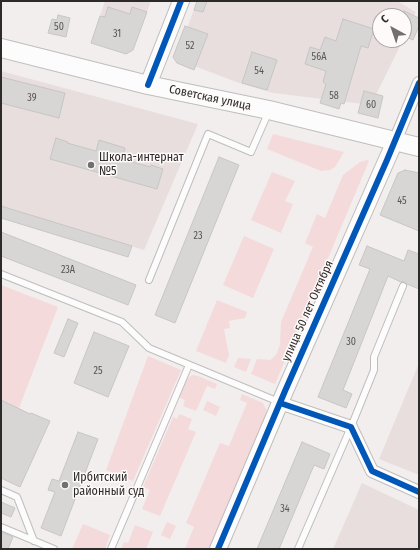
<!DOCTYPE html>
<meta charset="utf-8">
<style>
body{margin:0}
#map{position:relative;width:420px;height:550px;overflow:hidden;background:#f2eeee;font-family:"Fira Sans Condensed",sans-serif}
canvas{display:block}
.frame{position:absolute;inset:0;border:2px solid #2d2a2a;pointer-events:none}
.north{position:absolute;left:372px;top:8px;width:40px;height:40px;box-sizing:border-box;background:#fffafa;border:1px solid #aba7a7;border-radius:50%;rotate:320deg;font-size:11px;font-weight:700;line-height:16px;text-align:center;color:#2d2a2a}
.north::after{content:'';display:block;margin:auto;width:14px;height:18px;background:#726f6f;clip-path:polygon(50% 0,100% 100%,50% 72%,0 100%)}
</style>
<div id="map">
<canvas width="420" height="550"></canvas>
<div class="frame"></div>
<div class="north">С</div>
</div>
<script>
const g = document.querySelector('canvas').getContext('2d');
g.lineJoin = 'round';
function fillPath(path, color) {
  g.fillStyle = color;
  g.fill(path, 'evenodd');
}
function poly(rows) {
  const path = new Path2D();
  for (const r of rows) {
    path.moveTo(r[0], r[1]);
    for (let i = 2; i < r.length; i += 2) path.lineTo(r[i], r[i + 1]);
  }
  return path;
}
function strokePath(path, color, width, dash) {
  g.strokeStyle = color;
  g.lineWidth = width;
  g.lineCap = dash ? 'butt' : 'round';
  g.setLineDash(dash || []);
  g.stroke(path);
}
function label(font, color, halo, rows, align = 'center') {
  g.font = font + ' "Fira Sans Condensed",sans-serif';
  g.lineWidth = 3;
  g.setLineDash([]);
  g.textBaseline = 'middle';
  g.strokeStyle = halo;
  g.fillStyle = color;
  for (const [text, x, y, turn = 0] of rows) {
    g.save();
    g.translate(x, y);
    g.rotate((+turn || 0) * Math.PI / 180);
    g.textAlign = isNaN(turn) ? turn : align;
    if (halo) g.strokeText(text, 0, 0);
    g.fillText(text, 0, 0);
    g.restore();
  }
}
const built = poly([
 [105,1,151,1,133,50,91,43],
 [197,1,397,1,416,12,404,37,404,16,380,16,380,40,403,40,371,105,273,93,239,83,176,59],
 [1,71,198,124,144,250,1,206],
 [419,363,419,475,379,459],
 [362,483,419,510,419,549,333,549]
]);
const green = poly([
 [273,134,344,152,335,167,330,170,321,171,267,149],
 [367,160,369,161,275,384,251,374,257,359,270,360,276,355,280,345,281,322,313,247,305,243,317,214,325,218,343,175,360,162],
 [272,172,295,181,285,201,293,204,281,233,251,220],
 [244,236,274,249,253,298,223,285],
 [1,285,58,307,19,408,1,400],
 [217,300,247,312,245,318,229,321,230,328,224,329,229,355,226,363,196,351],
 [148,356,181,370,133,481,106,470],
 [238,358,251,359,246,372,234,367],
 [192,375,198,376,217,384,215,389,207,386,196,411,183,406,185,400,178,397,185,381,188,378],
 [242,394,263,403,266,409,267,414,210,549,185,549,194,527,186,523,220,443,229,446,247,403,240,400],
 [207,401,220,407,216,416,203,410],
 [179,414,192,419,188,429,196,432,160,516,142,509,150,490,143,487,173,417,177,419],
 [167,522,176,526,170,539,161,535],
 [83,524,110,535,105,549,72,549],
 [135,525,153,532,146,549,121,549,124,542,128,543]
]);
const building = poly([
 [197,1,207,1,203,12,194,10,197,1],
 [108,7,130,14,132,7,147,12,133,50,126,54,91,43,100,16,105,17,108,7],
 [404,11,419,18,419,26,413,40,404,36,404,11],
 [58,15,70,18,66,37,48,33,52,19,57,20,58,15],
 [343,19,374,29,368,48,361,46,344,104,341,103,339,109,320,103,326,84,323,82,326,71,305,64,310,47,320,50,325,37,336,41,343,19],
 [185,26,208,34,194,70,177,63,173,57,185,26],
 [252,52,277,60,267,90,242,83,252,52],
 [1,77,65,93,59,118,1,103,1,77],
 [364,91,383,96,378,118,358,113,364,91],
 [56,138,68,142,67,143,96,151,99,140,125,148,122,159,150,167,151,165,163,169,157,189,50,159,56,138],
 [219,157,239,165,175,323,155,315,219,157],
 [405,170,419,173,419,231,380,215,398,173,405,170],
 [1,206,132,246,128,257,1,218,1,206],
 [1,232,136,285,128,305,1,256,1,232],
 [367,246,404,261,408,250,419,254,419,289,407,284,404,282,401,282,388,276,343,390,352,394,346,408,318,397,370,269,359,265,367,246],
 [68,319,78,323,64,357,54,353,68,319],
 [94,332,129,346,108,397,74,383,94,332],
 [1,400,30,414,31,413,50,421,20,487,1,478,1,400],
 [78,432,98,439,61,536,41,528,55,492,48,490,52,479,59,481,78,432],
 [302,442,330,454,324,469,314,465,279,549,257,549,302,442],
 [1,502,15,508,11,517,1,513,1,502],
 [1,532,13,537,8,549,1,549,1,532]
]);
const lane = poly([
 [1,274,122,322,149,348,279,402],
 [149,280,208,134,251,152,269,111],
 [1,490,17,497,34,541],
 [1,527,54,549],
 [111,549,189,365],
 [298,549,351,427,374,370,374,357,403,286]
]);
const street = poly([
 [395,141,419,83],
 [280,403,351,427,372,471,419,492]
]);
const secondary = poly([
 [148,85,181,1],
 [218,549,285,391,395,141]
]);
const primary = poly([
 [1,48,148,85,269,110,419,147]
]);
const cycleway = poly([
 [148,85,181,1],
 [280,403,351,427,372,471,419,492],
 [218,549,285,391,387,160,419,83]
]);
const markers = [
 [91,165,4,"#726f6f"],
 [65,485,4,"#726f6f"]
];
const numberNames = [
 ["50",59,27],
 ["31",117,34],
 ["52",190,46],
 ["56А",319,57],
 ["54",259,71],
 ["58",334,96],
 ["39",32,98],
 ["60",371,105],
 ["45",402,201],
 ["23",198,236],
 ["23А",68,270],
 ["30",351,342],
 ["25",98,371],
 ["34",285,509]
];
const streetNames = [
 ["Советская улица",210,98,12],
 ["улица 50 лет Октября",308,311,-66]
];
const poiNames = [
 ["Школа-интернат",99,158],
 ["№5",99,172],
 ["Ирбитский",73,478],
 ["районный суд",73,492]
];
fillPath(built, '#e9dede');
fillPath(green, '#f4dadb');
fillPath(building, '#d8d5d5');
strokePath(building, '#c8c5c5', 1);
strokePath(lane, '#c0bdbd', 8);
strokePath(street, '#c0bdbd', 14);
strokePath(secondary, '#c0bdbd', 18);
strokePath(primary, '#c0bdbd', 20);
strokePath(lane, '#fdfcfc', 6);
strokePath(street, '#fdfcfc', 12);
strokePath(secondary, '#fdfcfc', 16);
strokePath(primary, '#fdfcfc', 18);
strokePath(cycleway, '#0057b8', 6);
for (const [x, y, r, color] of markers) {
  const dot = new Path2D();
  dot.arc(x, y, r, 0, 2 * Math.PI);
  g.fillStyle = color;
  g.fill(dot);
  strokePath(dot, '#fffafa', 1.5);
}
label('10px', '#585555', null, numberNames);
label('12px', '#2d2a2a', '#fffafa', streetNames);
label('12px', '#2d2a2a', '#fffafa', poiNames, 'left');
</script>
